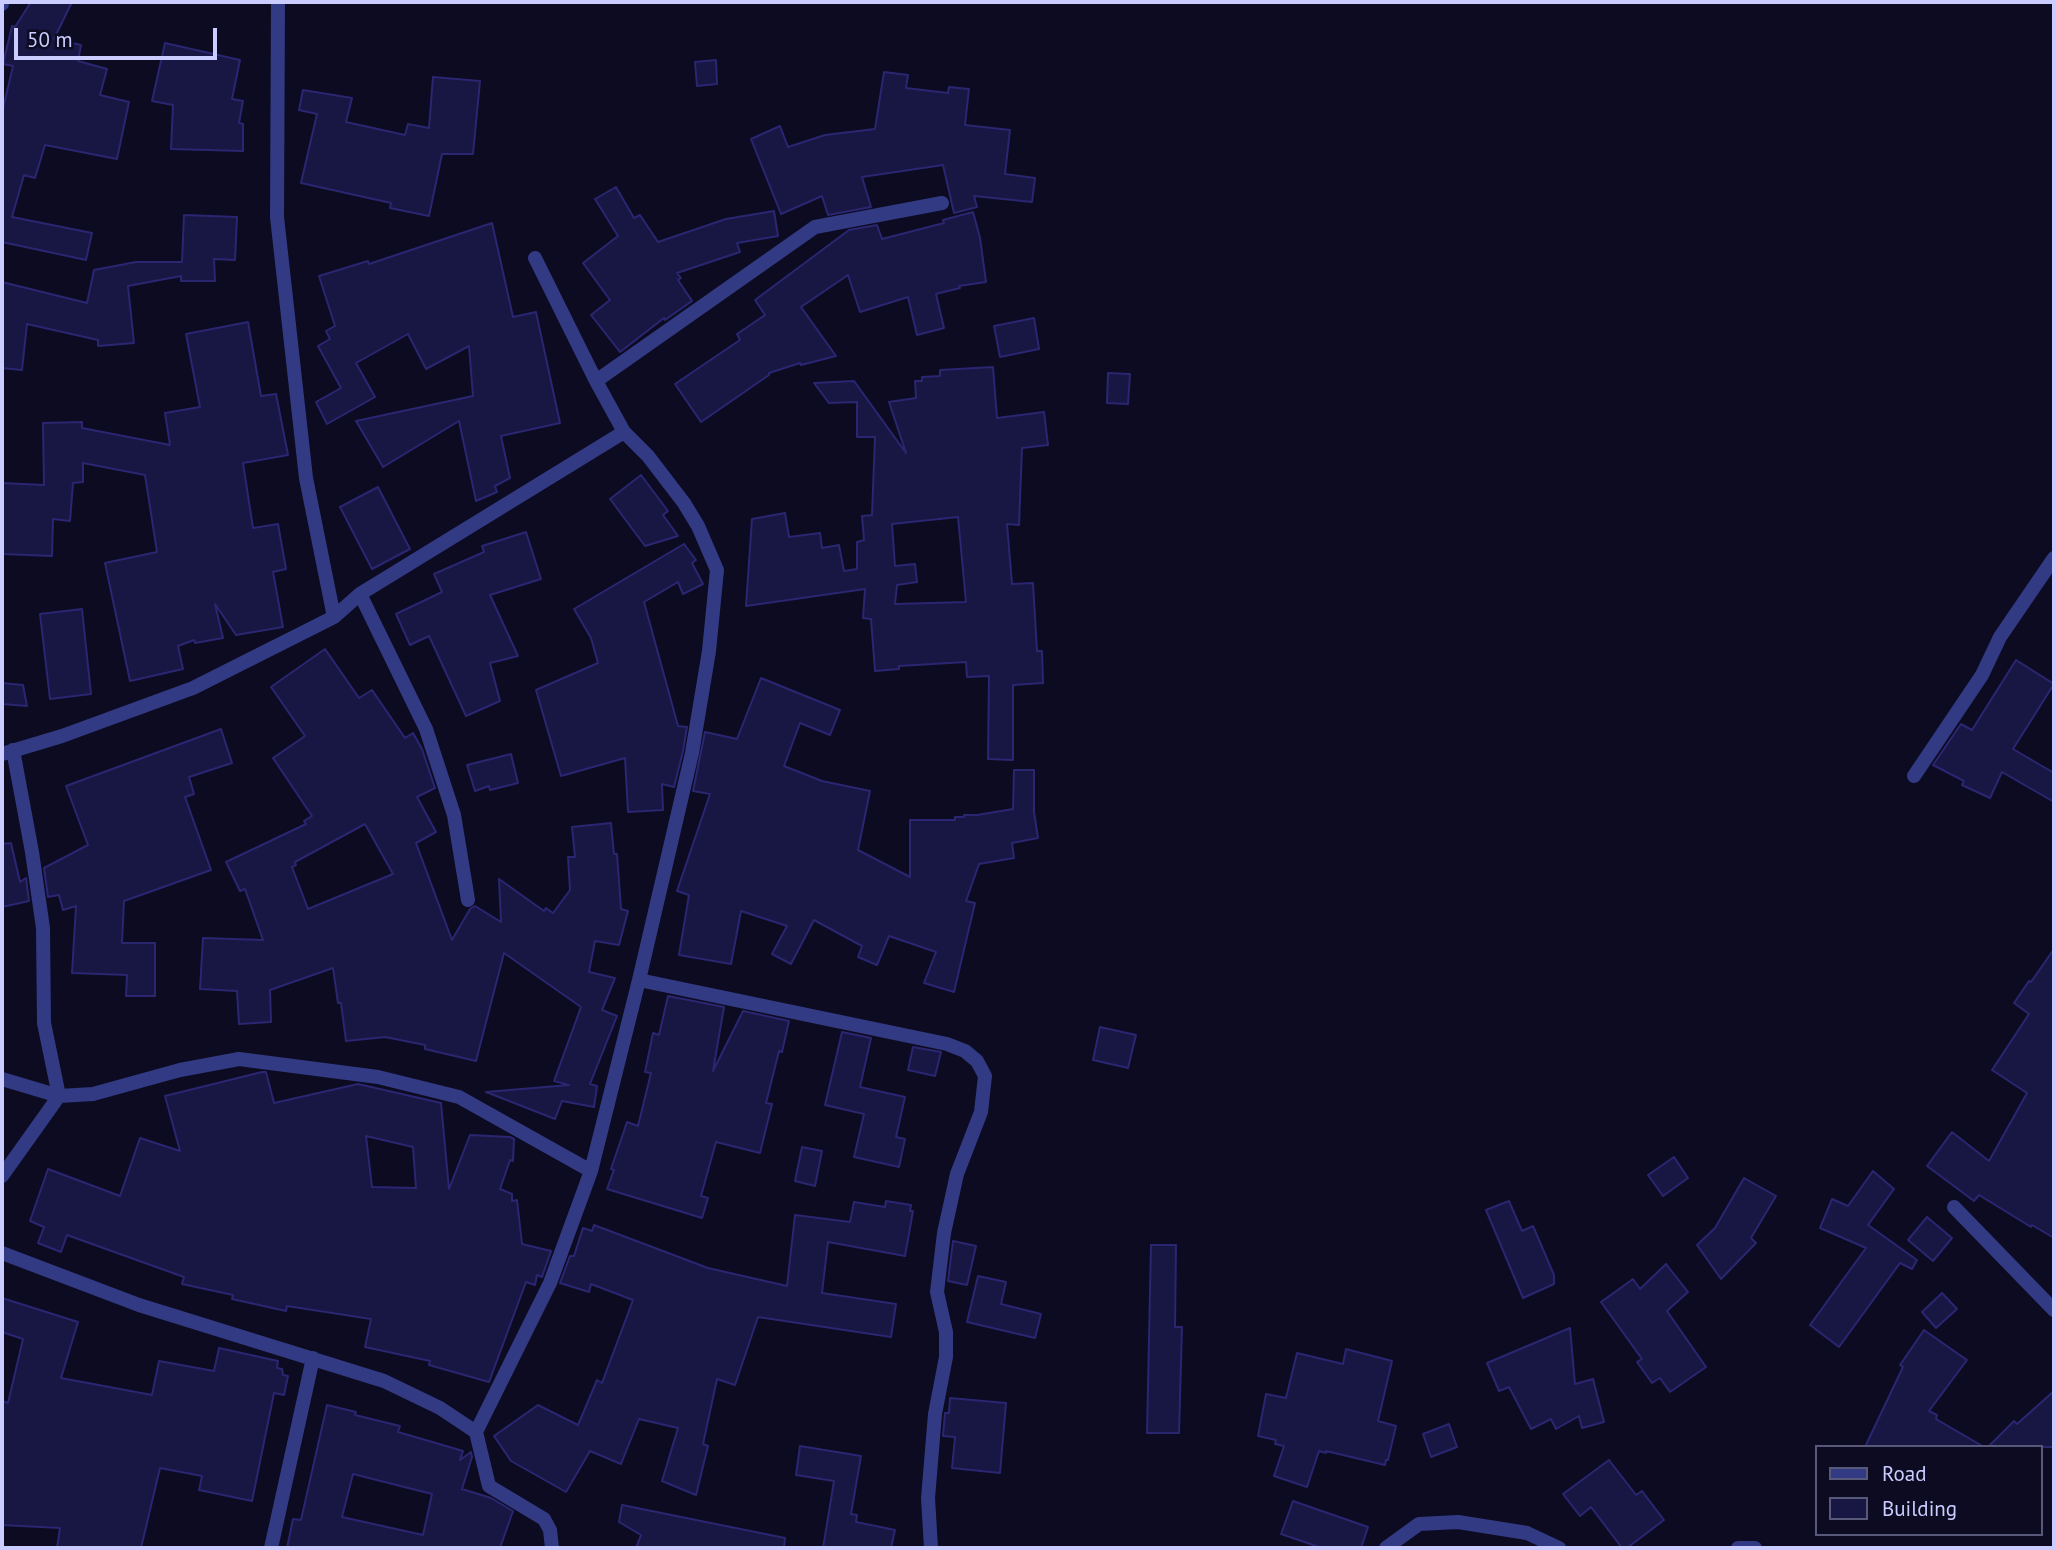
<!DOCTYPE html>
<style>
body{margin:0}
#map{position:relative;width:2056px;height:1550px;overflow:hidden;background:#0c0b21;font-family:"PT Sans",sans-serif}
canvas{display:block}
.frame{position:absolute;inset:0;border:4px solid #cbccff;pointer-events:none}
.legend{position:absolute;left:1815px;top:1445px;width:228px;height:91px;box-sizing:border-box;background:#0c0b21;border:2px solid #58587a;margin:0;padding:9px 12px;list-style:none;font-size:21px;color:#cbccff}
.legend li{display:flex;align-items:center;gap:14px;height:35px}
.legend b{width:35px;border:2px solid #58587a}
.scale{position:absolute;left:14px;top:28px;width:203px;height:32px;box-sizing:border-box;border:4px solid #cbccff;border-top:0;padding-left:9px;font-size:21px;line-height:24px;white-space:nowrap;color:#cbccff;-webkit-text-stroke:5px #0c0b21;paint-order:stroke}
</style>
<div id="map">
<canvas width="2056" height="1550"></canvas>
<div class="frame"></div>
<ul class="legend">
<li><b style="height:9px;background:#323a84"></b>Road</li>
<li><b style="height:19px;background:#181643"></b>Building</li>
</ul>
<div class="scale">50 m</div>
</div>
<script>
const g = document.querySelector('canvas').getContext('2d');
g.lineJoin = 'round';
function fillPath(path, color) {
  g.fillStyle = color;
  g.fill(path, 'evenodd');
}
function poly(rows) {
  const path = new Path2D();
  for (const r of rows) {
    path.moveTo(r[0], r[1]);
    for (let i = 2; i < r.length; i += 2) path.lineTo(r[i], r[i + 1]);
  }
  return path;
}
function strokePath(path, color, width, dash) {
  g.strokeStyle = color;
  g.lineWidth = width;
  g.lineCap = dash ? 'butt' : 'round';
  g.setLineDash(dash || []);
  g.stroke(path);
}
const building = poly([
 [31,2,72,2,54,39,81,45,78,61,107,69,100,95,129,102,117,159,45,145,35,178,24,175,12,217,92,233,86,260,2,242,2,113,13,66,3,64,12,26,15,27,31,2],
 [165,43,240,60,232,99,243,101,239,123,243,124,243,151,171,149,173,105,152,101,165,43],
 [716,60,717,84,697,86,695,62,716,60],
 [884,72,908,75,906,88,948,93,949,87,969,89,965,125,1010,130,1005,174,1035,178,1032,202,974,196,977,207,954,213,943,165,862,177,871,207,828,215,822,196,781,214,751,139,780,126,788,147,825,135,875,129,884,72],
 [433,77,480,81,473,154,442,154,429,216,390,208,391,203,301,183,317,114,299,110,303,90,352,98,346,122,405,135,408,124,429,128,433,77],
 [616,187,634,218,640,215,658,242,726,219,774,211,778,236,737,243,740,252,677,273,681,278,678,280,692,301,665,320,664,318,620,352,591,315,610,300,583,263,618,236,595,199,616,187],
 [973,212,980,238,986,282,959,286,960,288,936,294,944,328,917,335,908,297,860,312,848,275,801,307,836,356,801,365,800,363,769,373,769,375,701,422,675,384,740,340,737,334,765,315,755,300,849,230,877,225,882,239,944,223,943,220,973,212],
 [184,215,237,217,235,260,214,259,215,281,181,281,181,276,128,286,134,343,98,346,98,340,27,324,22,370,2,368,2,282,87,303,94,270,136,262,182,262,184,215],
 [492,223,513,317,536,312,560,423,501,436,510,478,495,486,497,492,476,501,459,421,383,467,356,421,473,396,469,346,426,369,408,334,356,363,375,397,327,424,316,402,341,388,318,346,330,339,326,331,335,326,319,276,368,261,369,264,492,223],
 [1034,318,1039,349,1000,357,994,326,1034,318],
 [248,322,261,396,276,394,288,455,243,463,253,528,278,524,286,569,273,572,283,627,236,635,215,604,223,638,195,643,194,640,178,646,183,669,130,681,105,563,157,552,145,475,83,463,83,482,73,483,70,521,53,519,52,556,2,554,2,483,44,485,43,423,82,422,82,428,170,445,165,413,200,407,186,334,248,322],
 [993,367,997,418,1044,412,1048,445,1022,448,1019,525,1007,524,1012,584,1033,583,1037,651,1042,651,1043,683,1013,685,1013,760,988,759,989,676,967,677,966,662,899,666,899,669,875,671,871,619,863,618,865,589,746,606,752,519,785,513,789,537,820,533,822,548,839,545,844,571,857,569,857,542,864,540,862,516,872,515,875,437,857,437,857,402,829,403,814,383,854,381,906,453,889,402,916,398,915,381,922,381,922,377,940,376,940,370,993,367],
 [958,517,966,602,895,604,897,585,917,582,915,564,895,566,892,524,958,517],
 [1108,373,1130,374,1128,404,1107,403,1108,373],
 [641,475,668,511,663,515,678,536,645,546,610,499,641,475],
 [378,487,410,549,372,569,340,507,378,487],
 [526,532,541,579,490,595,518,656,490,663,500,701,466,716,429,636,410,645,396,614,442,592,434,574,484,552,482,546,526,532],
 [684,544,696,560,692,563,703,584,683,594,678,582,644,602,678,726,687,727,683,751,674,787,662,784,663,810,628,812,625,758,561,776,536,690,598,663,591,638,574,609,684,544],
 [82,609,91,694,50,699,40,614,82,609],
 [325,649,359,698,372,690,405,738,413,733,422,749,435,788,417,797,436,832,416,843,452,940,470,909,475,906,501,922,499,879,544,911,546,908,553,913,570,890,568,857,575,857,572,827,611,823,614,854,617,854,621,909,628,911,619,945,595,941,589,972,615,978,602,1010,617,1016,590,1084,597,1086,594,1107,562,1101,555,1119,486,1092,569,1085,554,1081,581,1007,504,953,476,1061,425,1049,425,1045,385,1037,346,1041,341,1003,338,1003,333,968,270,990,271,1022,239,1024,237,991,200,989,203,938,263,940,245,889,240,891,226,862,306,824,304,821,312,816,273,758,305,736,271,687,325,649],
 [365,824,393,874,308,909,292,867,296,865,295,862,365,824],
 [2016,660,2054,684,2013,749,2054,773,2054,802,2002,772,1990,798,1962,785,1964,781,1933,765,1961,724,1972,730,2016,660],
 [761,678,840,710,830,735,800,723,784,766,822,781,870,791,858,850,910,877,910,820,955,820,955,817,964,817,964,815,977,815,1013,809,1014,770,1034,770,1034,812,1038,838,1012,843,1014,858,979,864,966,901,975,903,954,992,924,983,936,952,889,936,877,965,858,957,862,946,814,920,791,964,772,954,787,926,741,911,731,964,679,955,689,895,677,891,710,794,693,791,705,732,737,739,761,678],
 [2,683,23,685,27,706,2,704,2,683],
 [221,729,232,763,189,777,194,794,185,797,211,870,124,901,122,943,155,943,155,996,126,996,127,975,72,973,76,906,63,910,59,895,48,897,44,868,88,845,66,786,221,729],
 [511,754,518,783,490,790,489,786,475,791,467,765,511,754],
 [11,843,20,882,26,878,29,901,2,907,2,844,11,843],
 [2054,949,2054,1238,2032,1225,2031,1227,1979,1195,1974,1201,1927,1166,1952,1132,1989,1161,2027,1093,1992,1070,2029,1014,2014,1003,2029,981,2031,982,2054,949],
 [668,996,724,1007,713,1071,743,1011,789,1021,782,1052,779,1051,766,1103,772,1104,760,1153,716,1142,701,1196,708,1198,702,1218,607,1189,614,1170,611,1169,627,1122,638,1126,651,1073,645,1072,653,1033,659,1035,668,996],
 [1100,1027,1136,1035,1128,1068,1093,1060,1100,1027],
 [842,1032,871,1038,860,1087,905,1097,896,1137,905,1139,899,1167,854,1157,864,1114,825,1105,842,1032],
 [913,1047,941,1052,935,1076,908,1070,913,1047],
 [262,1072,266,1072,274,1103,358,1084,441,1103,449,1189,470,1135,510,1137,514,1139,513,1161,510,1160,500,1189,512,1194,512,1201,517,1200,522,1244,551,1251,542,1277,537,1275,535,1285,526,1282,489,1382,429,1365,430,1361,365,1347,371,1319,287,1306,286,1311,232,1299,233,1295,182,1284,184,1277,67,1235,61,1252,38,1243,44,1227,30,1221,48,1169,120,1196,140,1138,180,1151,165,1096,262,1072],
 [366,1136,413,1147,416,1188,372,1187,366,1136],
 [802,1147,822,1151,815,1186,795,1181,802,1147],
 [1674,1157,1688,1178,1663,1196,1648,1175,1674,1157],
 [1873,1171,1894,1189,1868,1225,1917,1260,1912,1269,1900,1263,1839,1347,1810,1325,1866,1248,1820,1228,1832,1199,1848,1206,1873,1171],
 [1744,1178,1776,1196,1751,1238,1756,1243,1721,1279,1697,1245,1715,1228,1744,1178],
 [886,1201,911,1205,910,1211,913,1211,905,1256,828,1242,822,1293,896,1304,891,1337,758,1317,735,1385,717,1379,703,1444,708,1446,696,1495,662,1481,678,1428,639,1419,621,1464,590,1451,566,1492,511,1461,494,1436,538,1405,578,1425,597,1380,602,1383,633,1300,591,1284,589,1292,560,1283,570,1256,574,1256,583,1228,592,1231,594,1225,708,1268,787,1286,795,1215,850,1222,854,1202,885,1207,886,1201],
 [1509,1201,1522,1231,1533,1226,1554,1275,1554,1284,1523,1298,1486,1210,1509,1201],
 [1927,1217,1952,1238,1933,1261,1908,1240,1927,1217],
 [953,1241,976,1246,967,1285,948,1281,953,1241],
 [1151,1245,1176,1245,1175,1327,1182,1327,1179,1433,1147,1433,1151,1245],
 [1666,1264,1688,1292,1667,1311,1706,1367,1670,1392,1660,1378,1652,1383,1637,1362,1642,1359,1601,1302,1633,1279,1640,1289,1666,1264],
 [978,1276,1006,1282,1001,1304,1041,1314,1035,1338,967,1322,978,1276],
 [1942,1293,1957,1309,1936,1328,1922,1312,1942,1293],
 [2,1298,78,1322,61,1378,152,1395,159,1361,214,1371,219,1348,278,1361,277,1368,282,1369,283,1375,288,1376,284,1395,274,1393,252,1501,199,1490,202,1476,160,1468,141,1548,57,1548,60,1528,2,1525,2,1401,8,1403,23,1339,2,1332,2,1298],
 [1570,1328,1575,1384,1593,1379,1604,1422,1582,1428,1579,1416,1556,1429,1551,1419,1531,1429,1509,1387,1499,1391,1487,1363,1570,1328],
 [1924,1330,1967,1360,1929,1411,1937,1415,1936,1419,1984,1447,1865,1447,1903,1367,1900,1365,1924,1330],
 [1346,1349,1392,1361,1378,1421,1396,1426,1388,1460,1386,1460,1385,1465,1326,1451,1326,1453,1319,1451,1307,1487,1274,1476,1284,1446,1275,1444,1276,1440,1258,1436,1266,1394,1286,1398,1297,1353,1343,1364,1346,1349],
 [2054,1391,2054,1447,1988,1447,2014,1421,2017,1424,2054,1391],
 [950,1398,1006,1403,1000,1473,952,1468,955,1437,943,1436,945,1413,949,1413,950,1398],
 [327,1405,356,1412,355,1415,400,1426,398,1432,463,1451,460,1460,471,1452,472,1457,462,1489,491,1498,513,1511,500,1548,287,1548,293,1519,301,1520,327,1405],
 [353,1474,432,1494,423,1535,342,1517,353,1474],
 [1449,1424,1457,1447,1431,1457,1423,1434,1449,1424],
 [800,1446,861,1456,851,1514,857,1515,856,1522,895,1530,891,1548,823,1548,834,1481,796,1475,800,1446],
 [1609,1460,1636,1495,1642,1491,1664,1520,1627,1548,1622,1548,1591,1507,1580,1516,1563,1494,1609,1460],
 [1293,1501,1368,1527,1361,1548,1322,1548,1281,1534,1293,1501],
 [622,1505,785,1538,784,1548,636,1548,641,1535,619,1522,622,1505]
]);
const minor = poly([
 [278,2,277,217,306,478,334,617],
 [2,4,2,2],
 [535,258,596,381,624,432,648,456,684,503,698,526,717,570,709,651,692,753,639,980,591,1171,550,1283,476,1432,489,1486,544,1519,550,1530,552,1548],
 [596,381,815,227,942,203],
 [360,594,426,729,454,815,468,900],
 [2,754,62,736,193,688,334,617,360,594,624,432],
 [1914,776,1982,675,2000,637,2054,558],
 [639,980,947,1044,965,1051,977,1061,985,1076,981,1112,957,1174,944,1233,937,1292,946,1332,946,1357,935,1414,928,1498,931,1548],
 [2,1079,59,1096,93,1094,180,1070,239,1059,378,1077,459,1097,591,1171],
 [2,1176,59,1096,44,1023,43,928,32,852,13,750],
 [1954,1207,2054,1310],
 [2,1253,139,1305,384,1381,440,1408,476,1432],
 [271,1548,313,1358],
 [1386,1548,1419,1524,1458,1522,1527,1533,1559,1548],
 [1738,1548,1755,1548]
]);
fillPath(building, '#181643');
strokePath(building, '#2a2671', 2);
strokePath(minor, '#323a84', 14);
</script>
